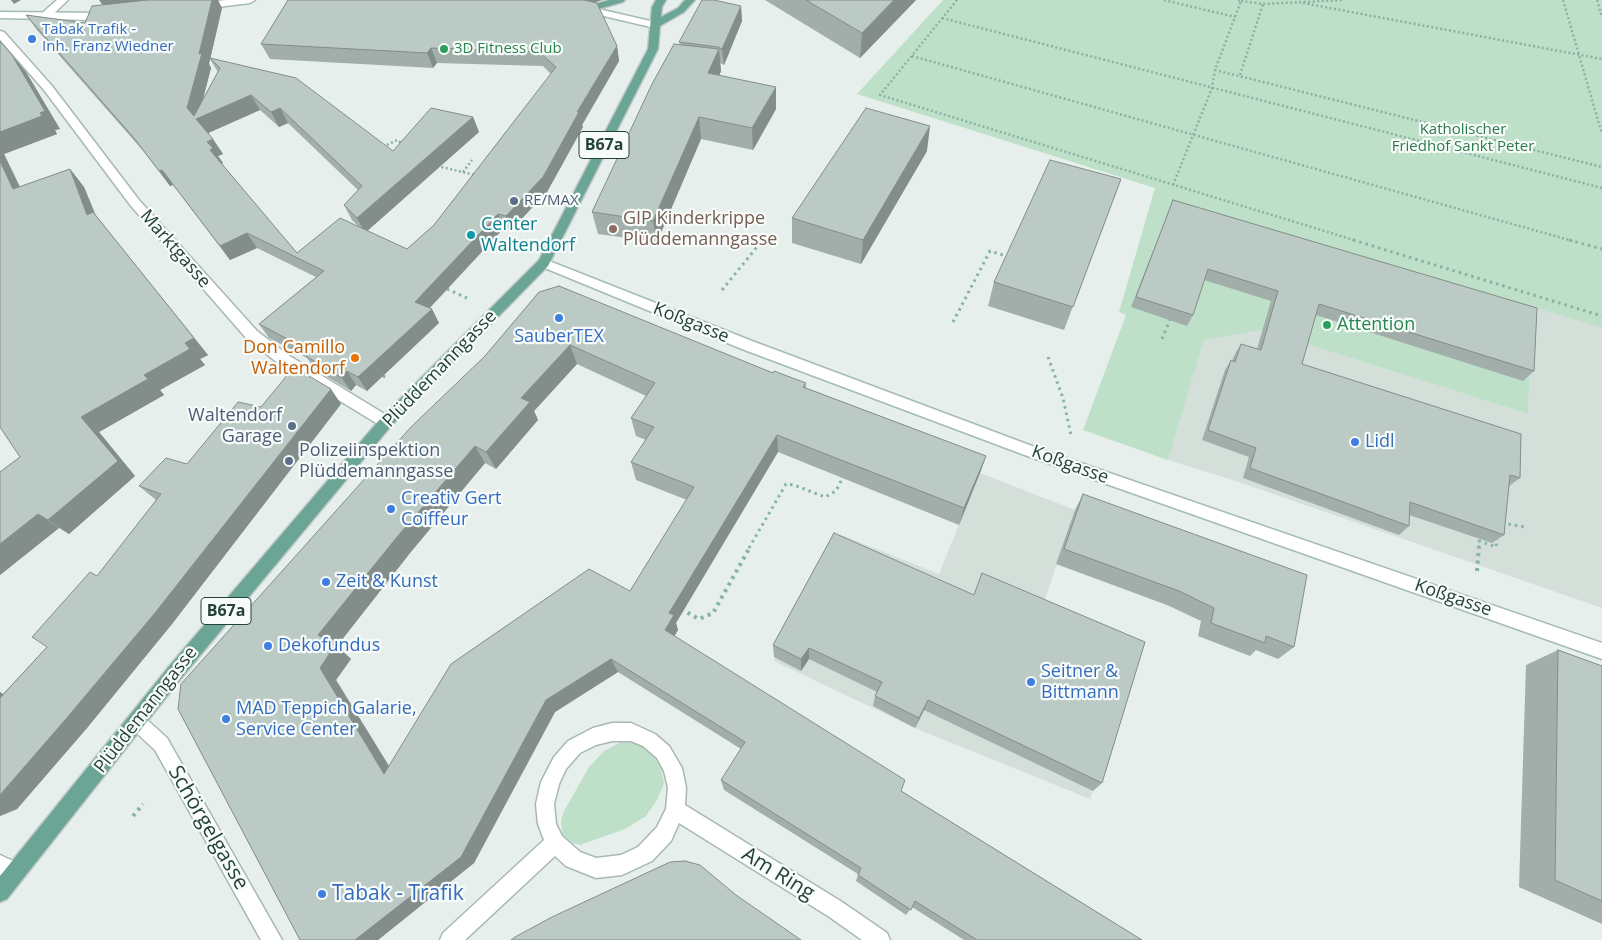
<!DOCTYPE html>
<meta charset="utf-8">
<style>
body{margin:0}
canvas{display:block;background:#e6efeb}
</style>
<canvas width="1602" height="940"></canvas>
<script>
const g = document.querySelector('canvas').getContext('2d');
g.lineJoin = 'round';
function fillPath(path, color) {
  g.fillStyle = color;
  g.fill(path, 'evenodd');
}
function poly(rows) {
  const path = new Path2D();
  for (const r of rows) {
    path.moveTo(r[0], r[1]);
    for (let i = 2; i < r.length; i += 2) path.lineTo(r[i], r[i + 1]);
  }
  return path;
}
function strokePath(path, color, width, dash) {
  g.strokeStyle = color;
  g.lineWidth = width;
  g.lineCap = dash ? 'butt' : 'round';
  g.setLineDash(dash || []);
  g.stroke(path);
}
function label(font, color, halo, rows, align = 'center') {
  g.font = font + ' "Open Sans",sans-serif';
  g.lineWidth = 4.5;
  g.setLineDash([]);
  g.textBaseline = 'middle';
  g.strokeStyle = halo;
  g.fillStyle = color;
  for (const [text, x, y, turn = 0] of rows) {
    g.save();
    g.translate(x, y);
    g.rotate((+turn || 0) * Math.PI / 180);
    g.textAlign = isNaN(turn) ? turn : align;
    if (halo) g.strokeText(text, 0, 0);
    g.fillText(text, 0, 0);
    g.restore();
  }
}
const built = poly([
 [1529,305,1602,328,1602,608,1245,484,1168,460,1204,340,1262,330,1528,414,1532,319],
 [980,473,1075,510,1041,611,1135,654,1090,799,915,728,774,661,780,645,839,534,939,574]
]);
const green = poly([
 [943,0,1602,0,1602,328,1530,306,1532,319,1528,414,1262,330,1204,340,1168,460,1083,430,1126,315,1119,312,1155,188,857,94],
 [621,742,636,743,649,750,661,767,664,784,657,800,646,816,625,829,580,845,569,842,563,836,561,822,563,813,589,767,604,751]
]);
const pathFar2 = poly([
 [957,0,880,95,1357,241],
 [1164,0,1235,17],
 [1238,0,1241,1,1215,70,1602,167],
 [1563,0,1602,134],
 [1597,0,1602,17],
 [1241,1,1263,4,1343,0],
 [1303,3,1602,59],
 [942,18,1602,188],
 [912,56,1573,241],
 [1240,75,1263,4],
 [383,147,397,140,403,144],
 [437,166,475,175],
 [463,172,472,160],
 [1173,185,1212,88,1215,70]
]);
const pathFar1 = poly([
 [1353,240,1602,316],
 [1569,240,1602,249],
 [447,289,469,299],
 [722,290,757,247],
 [953,322,990,251,1009,257],
 [1162,339,1170,320],
 [1048,357,1063,398,1071,435],
 [383,376,387,378],
 [1502,523,1525,527],
 [749,548,786,484,794,485,825,497,836,491,842,479],
 [1479,548,1479,541,1496,547,1497,536]
]);
const path = poly([
 [1477,571,1479,547],
 [681,609,699,619,713,613,750,547],
 [133,816,143,804]
]);
const minor = poly([
 [57,0,68,0,48,19,40,19,40,15,57,0],
 [0,31,4,32,52,86,139,200,257,331,288,355,391,418,393,422,391,426,386,428,381,426,278,363,247,339,131,206,44,90,0,40,0,31],
 [137,713,143,716,167,738,282,940,261,940,155,750,131,728,128,722,131,716,137,713],
 [612,723,631,723,655,734,669,746,682,768,686,788,685,805,842,902,887,933,890,940,862,940,828,916,679,823,671,841,652,861,622,875,596,878,566,866,555,856,465,940,440,940,443,933,544,840,538,824,536,804,541,782,554,757,568,741,593,728,612,723],
 [612,741,631,741,643,746,657,758,664,771,668,788,666,809,657,827,638,847,621,855,596,858,580,852,562,836,556,824,554,804,559,784,566,769,580,753,596,745,612,741],
 [0,855,22,865,25,872,22,879,15,882,0,875,0,855]
]);
const secondary = poly([
 [226,0,255,0,250,3,201,9,196,6,201,3,226,0],
 [581,5,659,23,660,25,655,28,578,10,576,8,581,5],
 [0,12,106,13,111,16,106,19,90,20,0,18,0,12],
 [544,259,752,341,1040,449,1602,643,1602,659,1030,457,742,349,540,266,538,263,540,260,544,259]
]);
const primary = poly([
 [609,0,625,0,623,2,588,12,583,9,585,7,609,0],
 [656,0,666,0,662,7,661,17,678,8,685,0,695,0,684,12,660,26,658,49,548,266,391,426,183,676,7,899,0,902,0,876,171,664,381,418,539,260,648,49,652,7,656,0]
]);
const wall = poly([
 [288,0,602,0,595,2,617,46,619,61,582,125,583,127,547,192,511,230,503,229,430,308,432,309,439,323,367,391,356,385,351,391,316,370,307,358,269,338,259,324,316,277,257,248,230,260,173,185,170,186,145,153,37,30,26,15,85,23,222,8,210,59,393,151,473,117,479,132,367,231,407,249,434,225,551,74,543,66,437,63,433,68,270,59,261,44],
 [210,59,218,72,203,99,211,68,209,64],
 [260,110,279,127,288,123,358,190,344,205,352,220,359,227,297,253,222,164,223,163,218,156,223,154,208,133],
 [765,0,916,0,860,58],
 [741,6,742,21,724,65,720,63,721,71,719,76,776,109,753,150,701,139,657,242,598,234,592,212,680,44,679,42],
 [0,41,26,72,60,129,55,130,57,134,4,154,20,187,70,169,84,187,96,216,208,355,200,359,205,365,160,390,164,395,99,432,135,476,69,534,59,528,0,575,0,472,20,457,0,427],
 [927,151,861,264,792,243,792,218],
 [1121,179,1064,330,988,306,994,282],
 [1173,200,1534,371,1523,381,1316,315,1302,364,1520,478,1508,487,1504,535,1492,543,1409,515,1409,526,1399,535,1243,478,1249,457,1202,440,1225,370,1231,360,1232,361,1235,354,1241,344,1257,349,1271,301,1204,280,1193,315,1187,326,1131,307],
 [539,292,773,373,806,383,806,388,986,456,980,473,959,525,778,452,676,623,678,630,674,636,901,791,1142,940,964,940,912,907,906,915,856,881,858,874,724,790,721,780,741,749,618,672,555,712,474,863,378,940,300,940,178,709,485,356],
 [577,364,646,396,631,418,636,436,646,440,631,462,636,480,687,500,630,591,389,766,336,680,351,659,337,646,410,553,485,463,496,469,538,420,534,411],
 [341,404,172,624,87,728,17,809,0,816,0,692,3,694,47,647,97,576,156,500,139,486,187,464],
 [1083,494,1294,647,1278,659,1256,650,1250,656,1198,636,1201,621,1167,605,1056,564,1075,510],
 [834,533,1102,783,1093,791,924,710,915,728,873,706,875,696,877,692,809,659,801,671,774,657,773,645],
 [1558,650,1602,666,1602,924,1519,887,1526,665]
]);
const shadedWall = poly([
 [11,0,21,0,14,4],
 [99,0,206,0,106,10],
 [212,0,218,0,222,8,209,64,211,68,198,118,251,95,260,110,206,134,187,108,199,54],
 [585,0,602,0,586,5],
 [894,0,916,0,860,58,862,33],
 [741,6,742,21,724,65,722,49],
 [617,46,619,61,582,125,583,127,547,192,511,230,506,216,577,112],
 [431,48,437,63,433,68,427,53],
 [719,49,721,71,711,95,708,73],
 [12,55,26,72,60,129,55,130,57,134,4,154,29,206,13,189,0,161,0,132],
 [776,87,776,109,753,150,752,128],
 [280,108,288,123,279,127,271,112],
 [473,117,479,132,365,233,357,218],
 [699,117,701,139,657,242,653,221],
 [930,126,927,151,861,264,863,240],
 [213,139,223,154,218,156,223,163,220,164,210,150,207,142],
 [70,169,84,187,96,216,208,355,200,359,205,365,160,390,164,395,99,432,135,476,69,534,48,520,81,417,144,375,185,343,87,215],
 [162,170,173,185,170,186,159,171],
 [498,214,503,229,422,316,415,302],
 [247,233,257,248,230,260,220,246],
 [432,309,439,323,367,391,358,377],
 [570,345,577,364,534,411,538,420,496,469,486,452,521,398],
 [347,371,356,385,351,391,342,378],
 [331,389,341,404,172,624,87,728,17,809,0,816,0,795],
 [777,435,778,452,676,623,678,630,670,644,665,630,669,613],
 [475,446,485,463,410,553,337,646,351,659,336,680,400,784,384,774,320,668,318,635,397,537],
 [986,456,980,473,959,525,964,508],
 [38,514,59,528,0,575,0,544],
 [809,648,809,659,801,671,801,659],
 [611,659,618,672,555,712,474,863,378,940,355,940,546,700],
 [0,692,21,709,0,700],
 [928,700,924,710,915,728,919,718]
]);
const building = poly([
 [147,0,212,0,199,54,202,53,187,108,194,116,220,68,210,58,296,78,393,151,431,108,473,117,357,218,344,205,362,186,280,108,271,112,251,95,196,119,213,139,207,142,213,148,210,150,297,253,340,218,407,249,434,225,556,67,539,52,431,48,427,53,261,44,288,0,584,0,597,3,617,46,577,112,579,112,543,177,506,216,498,214,415,302,432,309,358,377,347,371,342,378,306,356,310,351,259,324,324,271,247,233,220,246,162,170,159,171,134,138,26,15,85,23,92,6,147,0],
 [702,0,714,0,741,6,722,49,718,47,679,42,702,0],
 [806,0,894,0,862,33,806,0],
 [0,41,12,55,45,111,40,113,42,116,0,132,0,41],
 [674,44,719,49,708,73,776,87,752,128,699,117,653,221,592,212,652,84,674,44],
 [866,108,930,126,863,240,792,218,866,108],
 [1050,160,1121,179,1073,307,994,282,1050,160],
 [0,161,13,189,70,169,87,215,93,212,194,338,185,343,190,349,144,375,148,379,81,417,118,461,48,520,38,514,0,544,0,472,20,457,0,427,0,161],
 [1173,200,1537,308,1534,371,1319,304,1302,364,1521,434,1520,478,1510,475,1504,535,1410,502,1409,526,1250,468,1256,448,1208,430,1231,360,1235,362,1241,344,1261,350,1278,291,1208,269,1193,315,1136,297,1173,200],
 [559,286,773,373,774,371,806,383,803,387,986,456,964,508,777,435,669,613,674,615,665,630,905,780,901,791,1142,940,977,940,915,901,911,910,858,875,861,868,721,780,745,742,611,659,546,700,461,857,355,940,300,940,178,709,181,684,411,427,485,356,539,292,559,286],
 [570,345,655,383,631,418,654,427,631,462,694,487,630,591,589,569,451,664,384,774,320,668,335,645,318,635,397,537,475,446,486,452,530,402,521,398,570,345],
 [294,367,331,389,155,613,66,719,0,795,0,698,47,647,32,637,90,572,97,576,161,494,139,486,166,458,187,464,238,402,261,407,294,367],
 [1083,494,1307,575,1294,647,1266,636,1265,643,1211,623,1214,608,1179,591,1064,549,1083,494],
 [834,533,974,595,982,573,1145,642,1102,783,928,700,919,718,875,696,882,682,809,648,801,659,773,645,834,533],
 [1558,650,1602,666,1602,901,1555,880,1558,650],
 [685,861,700,865,736,895,801,940,511,940,515,937,552,917,670,862,685,861]
]);
const markers = [
 [32,39,5,"#3f7fe0"],
 [444,49,5,"#2e9e5b"],
 [514,201,5,"#5c6f8a"],
 [613,229,5,"#8d6e63"],
 [471,235,5,"#0f9aa8"],
 [559,318,5,"#3f7fe0"],
 [1327,325,5,"#2e9e5b"],
 [355,358,5,"#e8710a"],
 [292,426,5,"#5c6f8a"],
 [1355,442,5,"#3f7fe0"],
 [289,461,5,"#5c6f8a"],
 [391,509,5,"#3f7fe0"],
 [326,582,5,"#3f7fe0"],
 [268,646,5,"#3f7fe0"],
 [1031,682,5,"#3f7fe0"],
 [226,719,5,"#3f7fe0"],
 [322,894,5,"#3f7fe0"]
];
const farShopnames = [
 ["Tabak Trafik -",42,30],
 ["Inh. Franz Wiedner",42,47]
];
const farLeisurenames = [
 ["3D Fitness Club",454,49]
];
const farParknames = [
 ["Katholischer",1463,130],
 ["Friedhof Sankt Peter",1463,147]
];
const farServicenames = [
 ["RE/MAX",524,201]
];
const shields = [
 [604,145,50],
 [226,611,50]
];
const shieldNames = [
 ["B67a",604,145],
 ["B67a",226,611]
];
const educationNames = [
 ["GIP Kinderkrippe",623,219],
 ["Plüddemanngasse",623,240]
];
const cultureNames = [
 ["Center",481,225],
 ["Waltendorf",481,246]
];
const streetNames = [
 ["Marktgasse",175,249,49],
 ["Koßgasse",691,323,22],
 ["Plüddemanngasse",440,369,-46],
 ["Koßgasse",1070,465,20],
 ["Koßgasse",1453,598,19],
 ["Plüddemanngasse",146,710,-52]
];
const leisureNames = [
 ["Attention",1337,325]
];
const shopNames = [
 ["SauberTEX",559,337,"center"],
 ["Lidl",1365,442],
 ["Creativ Gert",401,499],
 ["Coiffeur",401,520],
 ["Zeit & Kunst",336,582],
 ["Dekofundus",278,646],
 ["Seitner &",1041,672],
 ["Bittmann",1041,693],
 ["MAD Teppich Galarie,",236,709],
 ["Service Center",236,730]
];
const foodNames = [
 ["Don Camillo",345,348],
 ["Waltendorf",345,369]
];
const serviceNames = [
 ["Waltendorf",282,416],
 ["Garage",282,437],
 ["Polizeiinspektion",299,451,"left"],
 ["Plüddemanngasse",299,472,"left"]
];
const nearStreetnames = [
 ["Schörgelgasse",208,828,60],
 ["Am Ring",778,874,32]
];
const nearShopnames = [
 ["Tabak - Trafik",332,894]
];
fillPath(built, '#d4dfda');
fillPath(green, '#bfe0c8');
strokePath(minor, '#a8b8b2', 3);
strokePath(secondary, '#a4bbb3', 3);
strokePath(primary, '#c2cac8', 3);
strokePath(pathFar2, '#86b3a5', 2.5, [2, 2.5]);
strokePath(pathFar1, '#86b3a5', 3, [2.5, 4]);
strokePath(path, '#86b3a5', 4, [3, 4.5]);
fillPath(minor, '#fff');
fillPath(secondary, '#fff');
fillPath(primary, '#6aa596');
fillPath(wall, '#a1aea9');
fillPath(shadedWall, '#838d89');
fillPath(building, '#bbcac4');
strokePath(building, '#838d89', 1);
for (const [x, y, r, color] of markers) {
  const dot = new Path2D();
  dot.arc(x, y, r, 0, 2 * Math.PI);
  g.fillStyle = color;
  g.fill(dot);
  strokePath(dot, '#f7fbf9', 2);
}
label('15px', '#366cbe', '#f7fbf9', farShopnames, 'left');
label('15px', '#27864d', '#f7fbf9', farLeisurenames, 'left');
label('15px', '#2d7a4b', '#f7fbf9', farParknames);
label('15px', '#4e5e75', '#f7fbf9', farServicenames, 'left');
for (const [x, y, w] of shields) {
  const box = new Path2D();
  box.roundRect(x - w / 2, y - 13.5, w, 27, 4);
  g.fillStyle = '#f7fbf9';
  g.fill(box);
  strokePath(box, '#24423a', 1);
}
label('bold 16px', '#24423a', null, shieldNames);
label('18px', '#785e54', '#f7fbf9', educationNames, 'left');
label('18px', '#0d838f', '#f7fbf9', cultureNames, 'left');
label('18px', '#24423a', '#f7fbf9', streetNames);
label('18px', '#27864d', '#f7fbf9', leisureNames, 'left');
label('18px', '#366cbe', '#f7fbf9', shopNames, 'left');
label('18px', '#c56008', '#f7fbf9', foodNames, 'right');
label('18px', '#4e5e75', '#f7fbf9', serviceNames, 'right');
label('21px', '#24423a', '#f7fbf9', nearStreetnames);
label('21px', '#366cbe', '#f7fbf9', nearShopnames, 'left');
</script>
